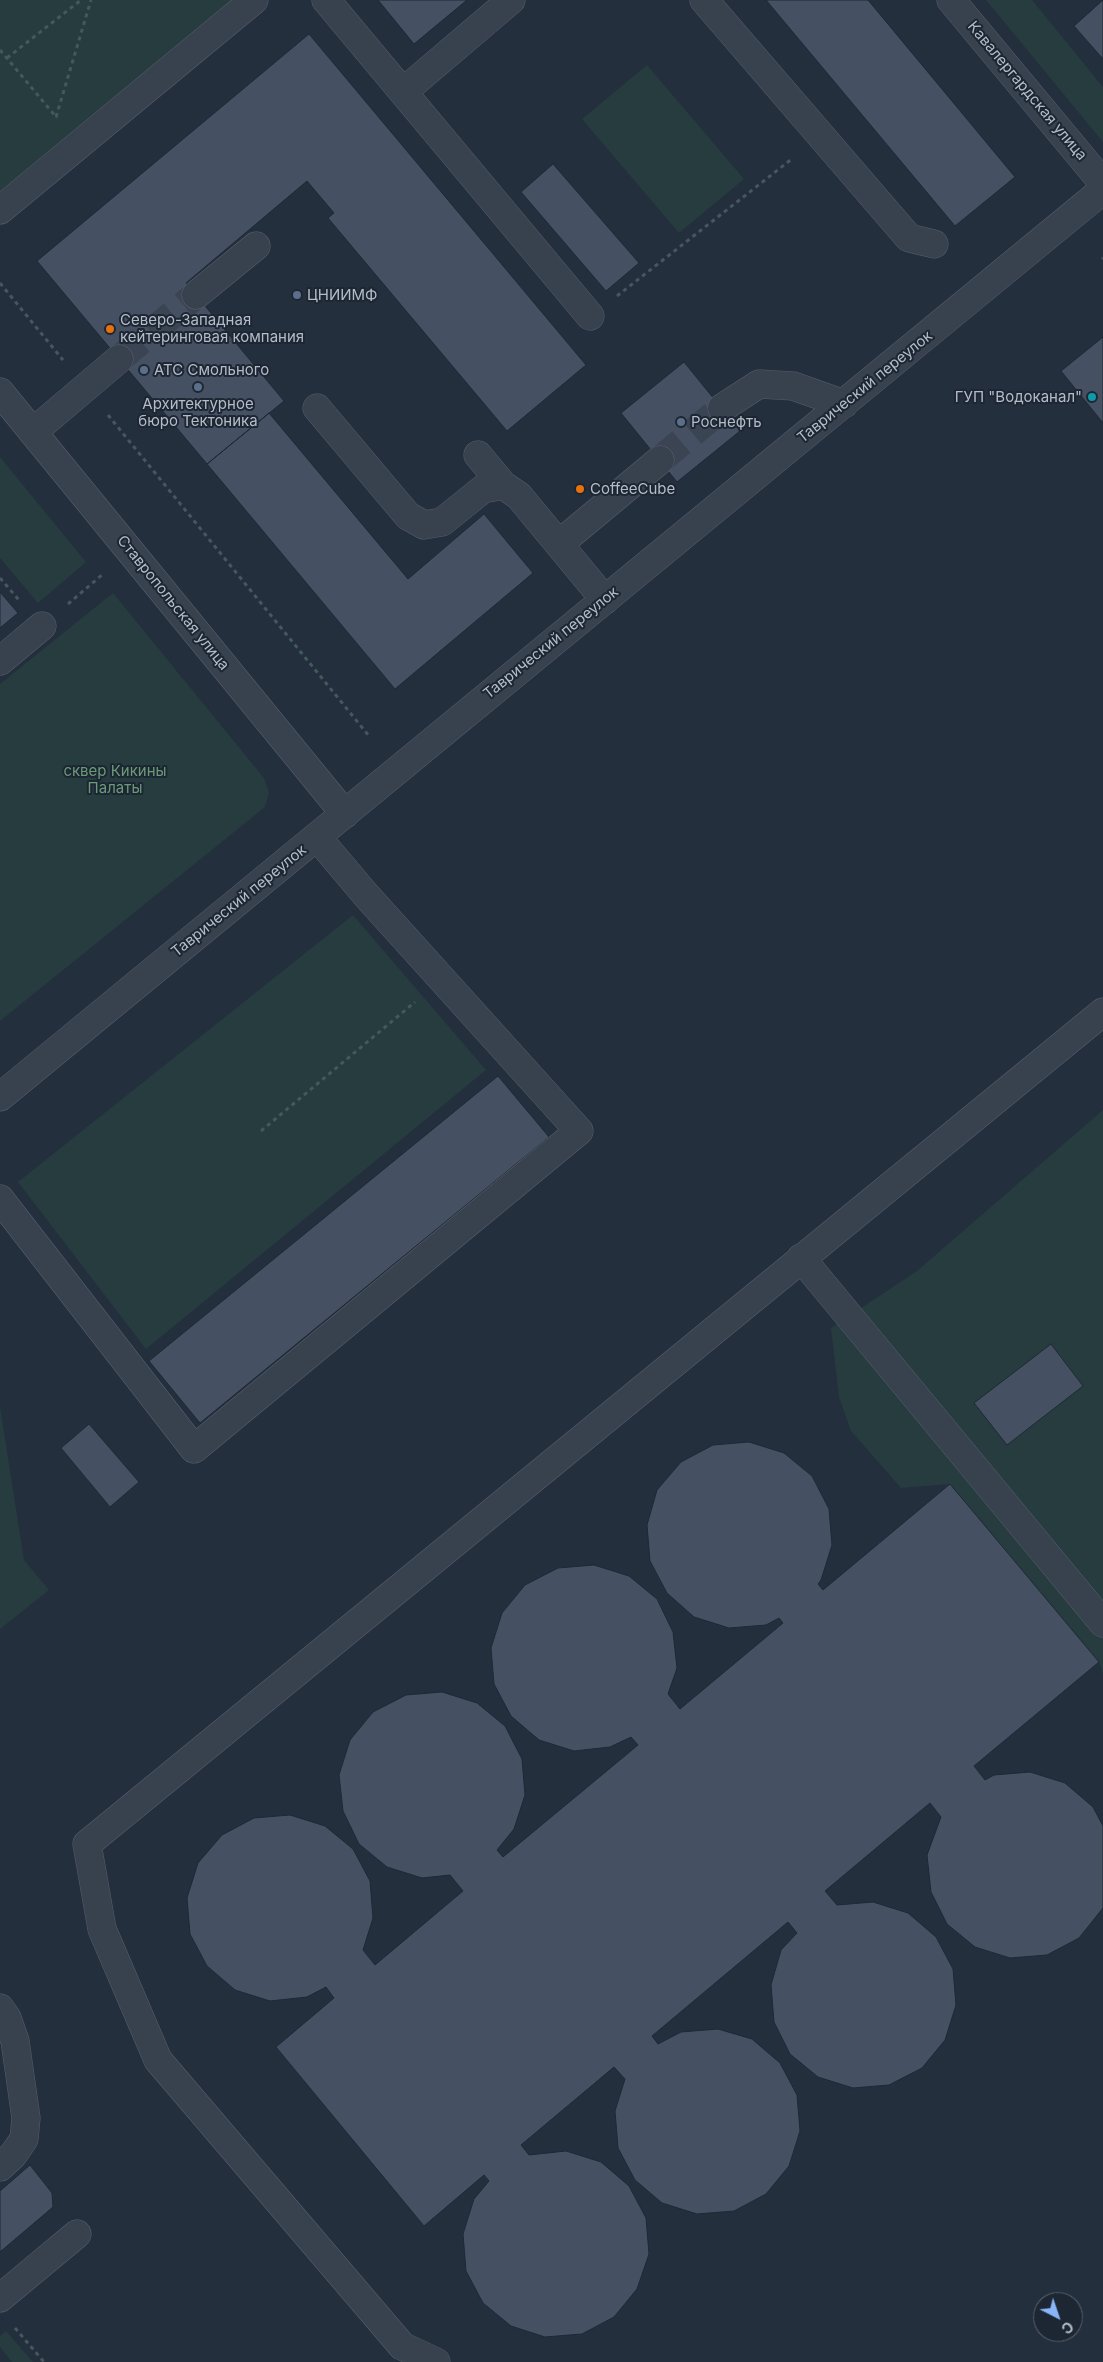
<!DOCTYPE html>
<meta charset="utf-8">
<style>
body{margin:0}
#map{position:relative;width:1103px;height:2362px;overflow:hidden;background:#242f3e;font-family:Inter,sans-serif}
canvas{display:block}
.north{position:absolute;left:1033px;top:2292px;width:50px;height:50px;box-sizing:border-box;background:#1d2633;border:1px solid #59626f;border-radius:50%;rotate:139deg;font-size:14px;font-weight:700;line-height:20px;text-align:center;color:#b4bcc9}
.north::after{content:'';display:block;margin:auto;width:18px;height:22px;background:#8ab4f8;clip-path:polygon(50% 0,100% 100%,50% 72%,0 100%)}
</style>
<div id="map">
<canvas width="1103" height="2362"></canvas>
<div class="north">С</div>
</div>
<script>
const g = document.querySelector('canvas').getContext('2d');
g.lineJoin = 'round';
function fillPath(path, color) {
  g.fillStyle = color;
  g.fill(path, 'evenodd');
}
function poly(rows) {
  const path = new Path2D();
  for (const r of rows) {
    path.moveTo(r[0], r[1]);
    for (let i = 2; i < r.length; i += 2) path.lineTo(r[i], r[i + 1]);
  }
  return path;
}
function strokePath(path, color, width, dash) {
  g.strokeStyle = color;
  g.lineWidth = width;
  g.lineCap = dash ? 'butt' : 'round';
  g.setLineDash(dash || []);
  g.stroke(path);
}
function label(font, color, halo, rows, align = 'center') {
  g.font = font + ' Inter,sans-serif';
  g.lineWidth = 4;
  g.setLineDash([]);
  g.textBaseline = 'middle';
  g.strokeStyle = halo;
  g.fillStyle = color;
  for (const [text, x, y, turn = 0] of rows) {
    g.save();
    g.translate(x, y);
    g.rotate((+turn || 0) * Math.PI / 180);
    g.textAlign = isNaN(turn) ? turn : align;
    if (halo) g.strokeText(text, 0, 0);
    g.fillText(text, 0, 0);
    g.restore();
  }
}
const green = poly([
 [0,0,233,0,0,192],
 [986,0,1032,0,1103,87,1103,142],
 [647,65,744,179,679,233,582,119],
 [0,457,86,562,38,603,0,558],
 [113,593,264,778,269,793,265,807,0,1021,0,684],
 [353,915,486,1070,146,1349,18,1182],
 [1103,1110,1103,1674,1099,1662,950,1484,901,1488,851,1431,839,1397,831,1328,917,1271],
 [0,1407,24,1560,49,1590,0,1629],
 [6,2331,33,2362,12,2362,0,2347,0,2336]
]);
const building = poly([
 [378,0,467,0,414,44,378,0],
 [766,0,868,0,1015,177,955,226,766,0],
 [1103,0,1103,59,1074,26,1103,0],
 [309,34,586,365,507,431,328,218,334,213,307,181,186,283,284,401,207,464,37,261,309,34],
 [553,164,639,263,606,291,521,192,553,164],
 [1103,337,1103,423,1061,371,1103,337],
 [684,362,740,431,677,482,621,413,684,362],
 [269,413,408,579,484,514,533,573,395,689,207,464,269,413],
 [0,592,18,613,0,628,0,592],
 [498,1076,549,1137,200,1423,149,1361,498,1076],
 [1051,1344,1083,1386,1007,1445,974,1403,1051,1344],
 [89,1424,139,1482,110,1507,61,1448,89,1424],
 [749,1442,784,1453,812,1476,829,1509,832,1545,821,1580,818,1584,823,1590,950,1484,1099,1662,974,1766,985,1780,994,1775,1030,1772,1065,1783,1093,1807,1103,1826,1103,1908,1079,1938,1047,1955,1010,1958,975,1947,947,1924,931,1892,927,1855,941,1817,930,1803,825,1891,837,1905,873,1902,908,1913,936,1937,953,1969,956,2005,945,2040,922,2068,889,2085,853,2088,818,2077,790,2054,774,2022,771,1985,781,1950,797,1933,788,1922,652,2036,658,2044,681,2032,718,2029,752,2039,780,2063,797,2095,800,2131,789,2166,766,2194,734,2211,697,2214,662,2203,635,2180,618,2148,615,2111,625,2079,614,2067,521,2145,529,2155,566,2151,601,2162,629,2186,646,2218,649,2254,637,2289,614,2317,582,2334,545,2337,511,2326,483,2303,466,2271,463,2234,474,2199,489,2181,484,2175,424,2226,276,2047,334,1998,326,1987,307,1997,270,2001,235,1990,207,1966,190,1934,187,1898,198,1863,222,1835,254,1818,290,1815,325,1826,353,1849,370,1881,373,1918,363,1950,375,1965,463,1891,450,1875,422,1878,387,1867,359,1844,343,1811,339,1775,350,1740,373,1712,406,1695,442,1692,477,1703,505,1726,522,1759,525,1795,514,1829,497,1850,503,1857,638,1745,631,1737,610,1747,574,1751,539,1740,511,1716,494,1684,491,1648,502,1613,525,1585,558,1568,594,1565,629,1576,657,1599,673,1632,677,1668,668,1694,680,1709,783,1623,779,1618,766,1625,729,1628,694,1617,667,1593,650,1561,647,1525,657,1490,681,1462,713,1445,749,1442],
 [30,2165,52,2193,53,2207,0,2252,0,2191,30,2165]
]);
const minorTunnel = poly([
 [119,359,196,295],
 [660,460,722,408]
]);
const path = poly([
 [0,50,57,118],
 [7,58,81,0],
 [56,117,91,0],
 [1102,259,1103,258],
 [0,283,63,360],
 [617,296,793,158],
 [108,415,369,736],
 [0,578,19,600],
 [68,604,103,574],
 [261,1131,415,1002],
 [15,2328,44,2362]
]);
const minor = poly([
 [326,0,590,316],
 [704,0,909,238,934,244],
 [951,0,1103,183],
 [403,92,511,0],
 [0,210,254,0],
 [196,295,256,246],
 [0,392,345,814],
 [317,408,408,516,424,525,442,522,483,489,503,485,519,496,605,600],
 [722,408,759,384,793,386,844,404],
 [33,432,119,359],
 [478,455,503,485],
 [559,544,660,460],
 [0,661,42,626],
 [0,1097,1103,190],
 [0,1199,194,1449,579,1131,366,895,317,837],
 [801,1258,1103,1623],
 [0,2008,7,2018,15,2041,26,2118,24,2139,13,2155,0,2167],
 [0,2298,77,2234],
 [436,2362,402,2346,158,2060,102,1929,87,1844,1103,1012]
]);
const markers = [
 [297,295,5,"#5c6f8a"],
 [110,329,5,"#e8710a"],
 [144,370,5,"#5c6f8a"],
 [198,387,5,"#5c6f8a"],
 [1092,397,5,"#0f9aa8"],
 [681,422,5,"#5c6f8a"],
 [580,489,5,"#e8710a"]
];
const streetNames = [
 ["Кавалергардская улица",1027,91,50],
 ["Таврический переулок",865,387,-39],
 ["Ставропольская улица",173,603,51],
 ["Таврический переулок",551,643,-39],
 ["Таврический переулок",239,901,-39]
];
const poiNames = [
 ["ЦНИИМФ",307,295],
 ["Северо-Западная",120,320],
 ["кейтеринговая компания",120,337],
 ["АТС Смольного",154,370],
 ["ГУП \"Водоканал\"",1082,397,"right"],
 ["Архитектурное",198,404,"center"],
 ["бюро Тектоника",198,421,"center"],
 ["Роснефть",691,422],
 ["CoffeeCube",590,489]
];
const parkNames = [
 ["сквер Кикины",115,771],
 ["Палаты",115,788]
];
fillPath(green, '#263c3f');
fillPath(building, '#455162');
strokePath(building, '#1f2835', 1);
strokePath(minorTunnel, '#3a4453', 28, [28, 14]);
strokePath(minor, '#565f6c', 29);
strokePath(path, '#44595c', 3, [4, 4]);
strokePath(minor, '#38414e', 28);
for (const [x, y, r, color] of markers) {
  const dot = new Path2D();
  dot.arc(x, y, r, 0, 2 * Math.PI);
  g.fillStyle = color;
  g.fill(dot);
  strokePath(dot, '#1d2633', 2);
}
label('15px', '#b4bcc9', '#1d2633', streetNames);
label('15px', '#b4bcc9', '#1d2633', poiNames, 'left');
label('15px', '#6b9a76', '#1d2633', parkNames);
</script>
